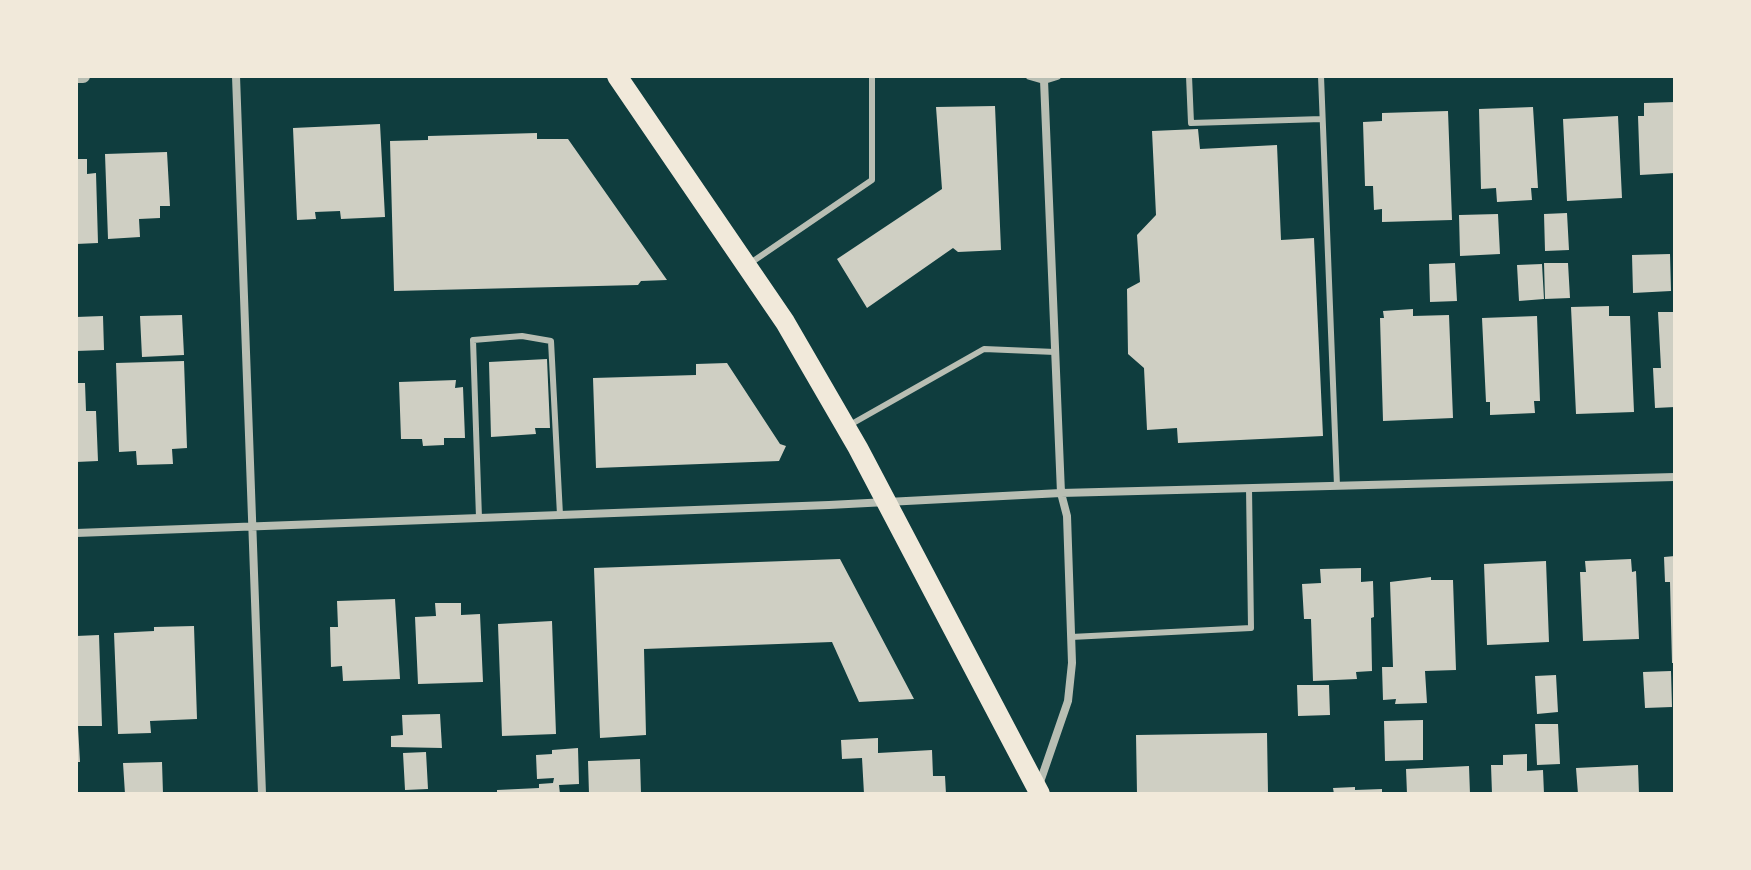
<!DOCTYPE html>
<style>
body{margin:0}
#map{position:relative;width:1751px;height:870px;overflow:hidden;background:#0f3d3e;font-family:Montserrat,sans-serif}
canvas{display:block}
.frame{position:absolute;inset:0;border:78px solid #f1e9da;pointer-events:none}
</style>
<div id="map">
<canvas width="1751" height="870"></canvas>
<div class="frame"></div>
</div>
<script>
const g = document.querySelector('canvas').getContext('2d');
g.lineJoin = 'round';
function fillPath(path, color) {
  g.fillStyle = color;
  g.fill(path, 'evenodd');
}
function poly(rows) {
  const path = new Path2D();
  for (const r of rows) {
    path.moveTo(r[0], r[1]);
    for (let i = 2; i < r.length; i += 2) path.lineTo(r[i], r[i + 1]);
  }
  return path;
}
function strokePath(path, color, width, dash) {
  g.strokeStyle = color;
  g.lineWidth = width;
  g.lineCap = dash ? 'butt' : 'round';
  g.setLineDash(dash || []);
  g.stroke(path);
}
const building = poly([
 [1675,102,1675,173,1640,175,1638,116,1644,116,1644,103],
 [995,106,1001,250,958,252,953,248,867,308,837,259,942,189,936,107],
 [1533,107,1538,188,1531,188,1532,200,1497,202,1496,188,1481,189,1479,109],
 [1448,111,1452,220,1382,222,1382,209,1374,210,1373,186,1365,186,1363,122,1382,121,1382,113],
 [1618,116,1622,198,1567,201,1563,119],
 [380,124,385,217,341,219,340,211,315,212,316,219,297,220,293,128],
 [1198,129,1200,149,1277,145,1281,240,1314,238,1323,436,1178,443,1177,428,1147,430,1144,368,1128,354,1127,289,1140,282,1137,235,1156,215,1152,131],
 [537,133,537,139,568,139,667,280,641,281,638,285,394,291,390,141,428,140,428,136],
 [167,152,170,206,160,206,160,218,139,219,140,237,108,239,105,154],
 [76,159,87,159,87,174,96,173,98,243,76,244],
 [1567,213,1569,250,1545,251,1544,214],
 [1498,214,1500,254,1460,256,1459,215],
 [1670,254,1671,291,1633,293,1632,255],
 [1455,263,1457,301,1430,302,1429,264],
 [1544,263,1568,263,1570,298,1545,299],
 [1542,264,1544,299,1519,301,1517,265],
 [1609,306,1609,316,1630,316,1634,412,1576,414,1571,307],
 [1413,309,1413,316,1449,315,1453,418,1383,421,1380,318,1384,318,1383,311],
 [1658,312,1675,312,1675,407,1655,408,1653,368,1661,368],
 [182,315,184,355,142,357,140,316],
 [103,316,104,350,76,351,76,317],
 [1537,316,1540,401,1534,401,1535,413,1490,415,1490,402,1486,402,1482,318],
 [547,359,550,428,535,428,536,434,491,437,489,362],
 [184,361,187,448,172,449,173,464,137,465,136,451,119,452,116,363],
 [727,363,780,444,786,446,779,461,596,468,593,378,696,375,696,364],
 [456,380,455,388,463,387,465,438,444,438,444,445,423,446,422,439,401,439,399,382],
 [76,383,85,383,86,411,96,411,98,461,76,462],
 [1675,556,1675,663,1672,663,1670,582,1665,582,1664,557],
 [840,559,914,699,859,702,832,642,644,649,646,735,600,738,594,568],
 [1631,559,1632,572,1636,571,1639,639,1583,641,1580,572,1586,572,1585,561],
 [1546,561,1549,642,1487,645,1484,564],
 [1361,568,1361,582,1373,581,1374,617,1371,618,1372,671,1356,672,1357,679,1313,681,1311,619,1304,619,1302,584,1321,583,1320,569],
 [1431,577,1431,580,1453,580,1456,670,1425,671,1427,703,1395,704,1396,699,1383,700,1382,667,1393,667,1390,582],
 [395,599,400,679,343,681,342,666,331,667,330,627,338,627,337,601],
 [435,603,461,603,461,615,480,614,483,682,418,684,415,617,436,616],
 [552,621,556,734,502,736,498,624],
 [194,626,197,719,150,721,151,733,118,734,114,633,154,631,154,627],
 [99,635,102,726,76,726,76,636],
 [1671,671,1672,707,1645,708,1643,672],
 [1556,675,1558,712,1537,714,1535,676],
 [1297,685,1329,685,1330,715,1298,716],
 [440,714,442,748,391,747,391,736,403,735,402,715],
 [1423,720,1423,760,1385,761,1384,721],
 [1535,724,1558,724,1560,764,1537,765],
 [76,727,78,727,80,762,76,762],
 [1267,733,1268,794,1137,794,1136,735],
 [878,738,878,753,932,750,933,776,945,776,946,794,864,794,862,758,842,759,841,740],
 [578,748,579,784,559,785,560,794,497,794,497,790,539,788,539,784,553,783,554,778,537,779,536,755,552,754,552,750],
 [426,752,428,789,405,790,403,753],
 [1527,754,1527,771,1543,770,1544,794,1492,794,1491,765,1503,765,1503,755],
 [640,759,641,794,589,794,588,761],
 [162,762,163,794,125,794,123,763],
 [1638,765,1639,794,1578,794,1576,768],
 [1469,766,1470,794,1407,794,1406,769],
 [1355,787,1355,790,1382,789,1382,794,1334,794,1333,788]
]);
const service = poly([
 [1189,76,1191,123,1322,119],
 [1321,76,1337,486],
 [749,264,872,180,872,76],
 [848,426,984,349,1055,352],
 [479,518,473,340,522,336,551,341,560,515],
 [1071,637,1251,628,1249,488]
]);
const minor = poly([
 [236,76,262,794],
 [1030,76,1044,80,1057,76],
 [76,533,829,505,1061,493,1675,477],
 [1039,785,1068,701,1072,663,1067,516,1061,493,1044,80]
]);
const tertiary = poly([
 [76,76,83,76]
]);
const primary = poly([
 [617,76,785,322,858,448,1040,794]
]);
fillPath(building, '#cfcfc3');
strokePath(service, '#b8beb3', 6);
strokePath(minor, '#b8beb3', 8);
strokePath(tertiary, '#b8beb3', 14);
strokePath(primary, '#f1e9da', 20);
</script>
